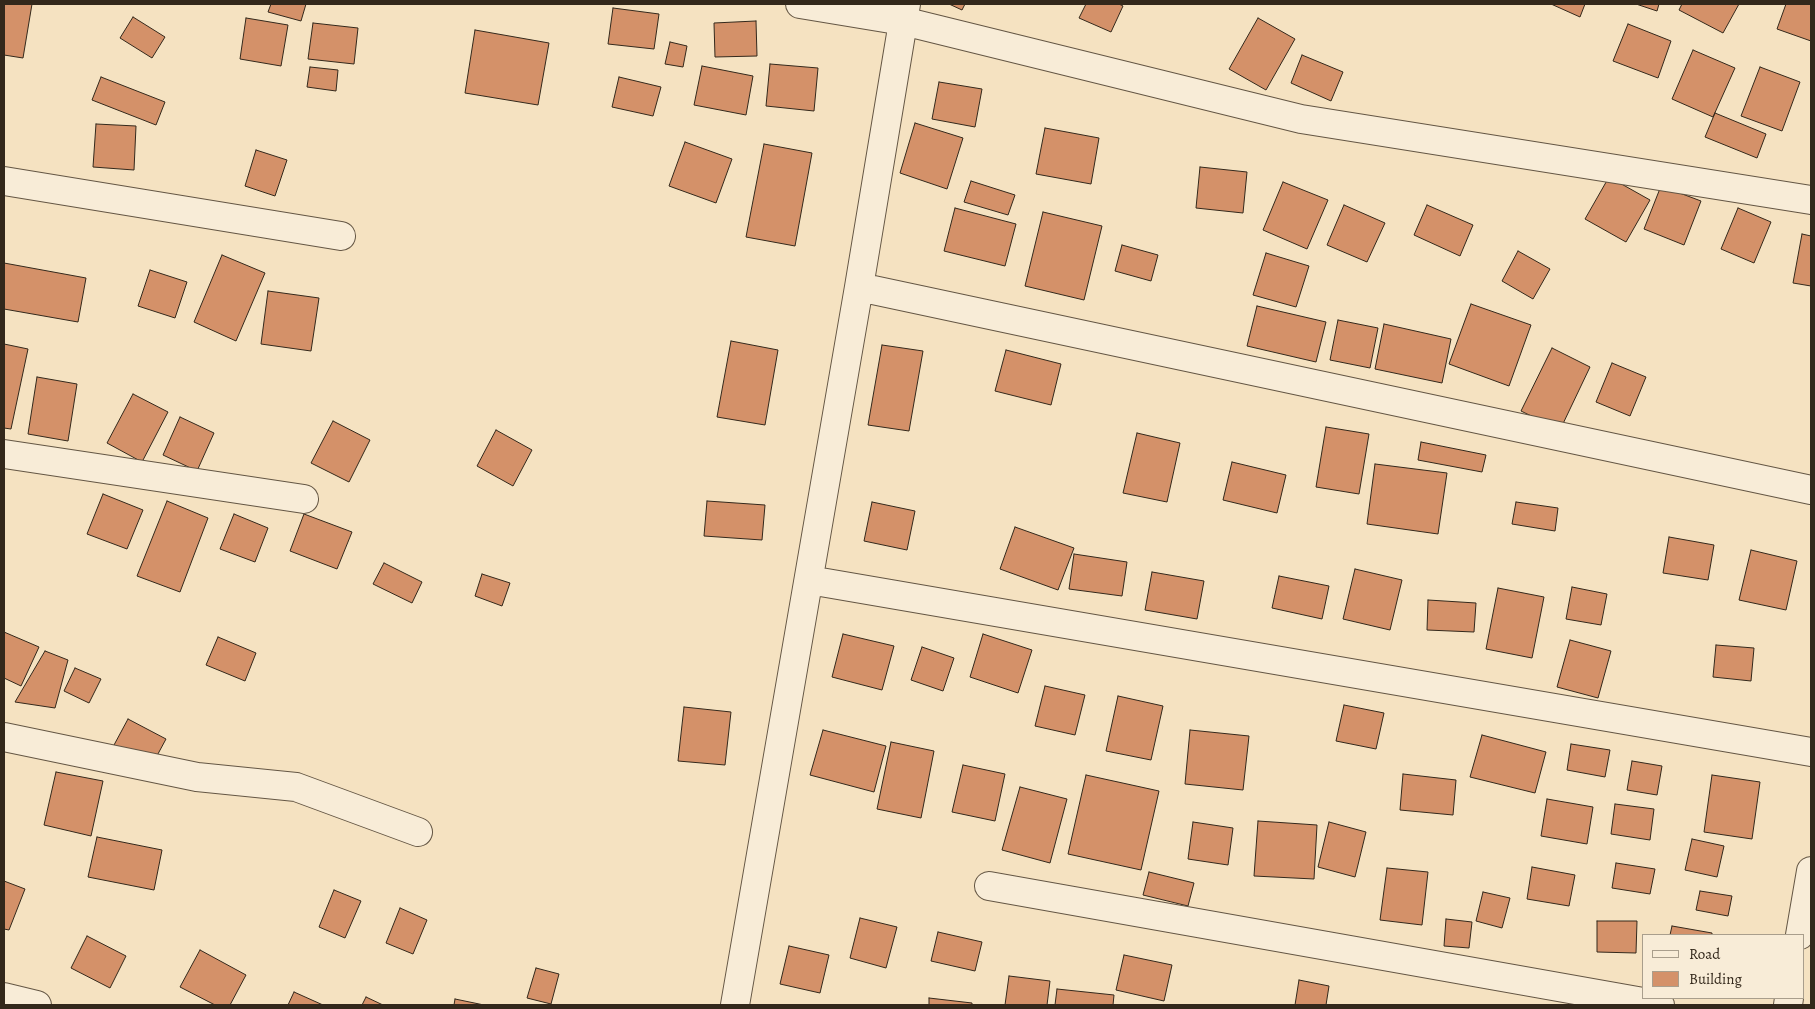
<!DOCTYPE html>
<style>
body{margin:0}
#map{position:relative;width:1815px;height:1009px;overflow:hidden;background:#f5e2c1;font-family:Alegreya,serif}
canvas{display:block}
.frame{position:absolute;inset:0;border:5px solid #33281b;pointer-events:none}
.legend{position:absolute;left:1642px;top:934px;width:162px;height:65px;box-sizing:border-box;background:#f8ecd7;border:1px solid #a99e8c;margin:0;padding:6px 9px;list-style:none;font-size:15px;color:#33281b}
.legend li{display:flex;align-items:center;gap:10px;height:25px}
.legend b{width:25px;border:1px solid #a99e8c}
</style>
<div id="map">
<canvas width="1815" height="1009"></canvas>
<div class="frame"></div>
<ul class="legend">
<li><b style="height:6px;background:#f8ecd7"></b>Road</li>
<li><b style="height:14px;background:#d49169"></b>Building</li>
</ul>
</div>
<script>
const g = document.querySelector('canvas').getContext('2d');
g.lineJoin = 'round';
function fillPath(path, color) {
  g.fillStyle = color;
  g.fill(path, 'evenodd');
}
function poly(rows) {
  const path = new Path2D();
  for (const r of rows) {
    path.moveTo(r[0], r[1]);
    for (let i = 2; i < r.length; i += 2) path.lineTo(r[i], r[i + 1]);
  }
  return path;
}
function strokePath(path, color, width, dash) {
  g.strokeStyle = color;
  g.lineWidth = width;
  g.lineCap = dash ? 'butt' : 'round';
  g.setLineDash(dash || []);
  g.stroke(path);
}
const building = poly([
 [4,4,32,4,23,58,4,55,4,4],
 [271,4,306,4,301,21,268,12,271,4],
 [949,4,965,4,962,10,949,4],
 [1086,4,1119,4,1123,6,1111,32,1079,18,1086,4],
 [1551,4,1585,4,1580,17,1551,4],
 [1636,4,1659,4,1657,11,1636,4],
 [1682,4,1739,4,1723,33,1679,10,1682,4],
 [1786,4,1811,4,1811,41,1777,29,1786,4],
 [613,8,659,14,654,49,608,44,613,8],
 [133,17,165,37,152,58,120,38,133,17],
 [246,18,288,25,281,66,240,59,246,18],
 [1258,18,1295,39,1266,90,1229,69,1258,18],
 [756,21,757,56,715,57,714,23,756,21],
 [313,23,358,28,354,64,308,59,313,23],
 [1628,24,1671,41,1658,78,1613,61,1628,24],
 [475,30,549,43,538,105,465,93,475,30],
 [670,42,687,46,683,67,665,64,670,42],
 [1693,50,1735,68,1713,117,1672,99,1693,50],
 [1302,55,1343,72,1331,101,1291,83,1302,55],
 [770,64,818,68,814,111,766,106,770,64],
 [702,66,753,76,746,115,694,105,702,66],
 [310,67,338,70,336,91,307,87,310,67],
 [1760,67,1800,82,1782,131,1741,116,1760,67],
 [101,77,165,102,156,125,92,100,101,77],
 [619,77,661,87,653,116,612,107,619,77],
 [939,82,982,89,975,127,932,119,939,82],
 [1715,113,1766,134,1757,158,1705,137,1715,113],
 [915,123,963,138,947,189,900,173,915,123],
 [96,124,136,126,134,170,93,167,96,124],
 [1045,128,1099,138,1091,184,1036,174,1045,128],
 [685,142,732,159,716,203,669,186,685,142],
 [764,144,812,153,795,246,746,237,764,144],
 [256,150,287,160,275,196,245,186,256,150],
 [1200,167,1247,172,1243,213,1196,208,1200,167],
 [1609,177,1650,200,1626,242,1585,219,1609,177],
 [971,181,1015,195,1008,215,964,202,971,181],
 [1283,182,1328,200,1307,249,1263,230,1283,182],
 [1661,186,1701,201,1684,245,1644,229,1661,186],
 [1344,205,1385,223,1367,262,1327,245,1344,205],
 [1427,205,1473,225,1460,256,1414,235,1427,205],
 [955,208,1016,224,1005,266,944,251,955,208],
 [1738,208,1771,222,1754,263,1721,249,1738,208],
 [1043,212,1102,226,1084,300,1025,286,1043,212],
 [1802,234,1811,236,1811,286,1793,283,1802,234],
 [1122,245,1158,255,1151,281,1115,271,1122,245],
 [1518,251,1550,269,1533,299,1502,281,1518,251],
 [1266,253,1309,266,1296,307,1253,295,1266,253],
 [222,255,265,273,236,341,194,322,222,255],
 [4,263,86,278,78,322,4,309,4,263],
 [150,270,187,282,175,318,138,306,150,270],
 [268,291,319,298,311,351,261,344,268,291],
 [1471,304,1531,325,1509,386,1449,364,1471,304],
 [1257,306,1326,322,1316,362,1247,346,1257,306],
 [1338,320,1378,328,1370,368,1330,360,1338,320],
 [1384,324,1451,339,1442,383,1375,369,1384,324],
 [731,341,778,350,765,425,717,417,731,341],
 [4,344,28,349,11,429,4,428,4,344],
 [882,345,923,351,909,431,868,425,882,345],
 [1552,348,1590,367,1560,430,1521,411,1552,348],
 [1006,350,1061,364,1051,405,995,391,1006,350],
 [1612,363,1646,377,1630,416,1596,402,1612,363],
 [37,377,77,384,68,441,28,434,37,377],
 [133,394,168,412,142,462,107,443,133,394],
 [180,417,214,433,197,471,163,455,180,417],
 [333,421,370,440,349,482,311,463,333,421],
 [1326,427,1369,434,1359,494,1316,487,1326,427],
 [496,430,532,450,513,486,477,466,496,430],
 [1137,433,1180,443,1167,502,1123,493,1137,433],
 [1421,442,1486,455,1482,472,1418,460,1421,442],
 [1232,462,1286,475,1277,513,1223,500,1232,462],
 [1375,464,1447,473,1438,534,1367,524,1375,464],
 [103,494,143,510,127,549,87,534,103,494],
 [167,501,208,518,180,592,137,576,167,501],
 [707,501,765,505,762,540,704,536,707,501],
 [872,502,915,511,907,550,864,541,872,502],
 [1516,502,1558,508,1555,531,1512,524,1516,502],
 [234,514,268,528,255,562,220,549,234,514],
 [304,514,352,532,337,569,290,551,304,514],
 [1015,527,1074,548,1058,590,1000,569,1015,527],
 [1669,537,1714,545,1708,580,1663,573,1669,537],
 [1751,550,1797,561,1786,610,1739,600,1751,550],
 [1074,554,1127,562,1122,596,1069,589,1074,554],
 [384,563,422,582,412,603,373,584,384,563],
 [1355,569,1402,580,1390,630,1343,619,1355,569],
 [1152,572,1204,581,1197,619,1145,610,1152,572],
 [482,574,510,583,502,606,475,596,482,574],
 [1279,576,1329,586,1322,619,1272,608,1279,576],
 [1572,587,1607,594,1601,625,1566,619,1572,587],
 [1498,588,1544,597,1532,658,1486,649,1498,588],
 [1428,600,1476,603,1474,632,1427,630,1428,600],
 [4,632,39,647,21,686,4,678,4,632],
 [843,634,894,646,882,690,832,677,843,634],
 [983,634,1032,650,1018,693,970,677,983,634],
 [218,637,256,653,245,681,206,665,218,637],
 [1570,640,1611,651,1598,698,1557,687,1570,640],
 [1716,645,1754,648,1751,681,1713,677,1716,645],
 [922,647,954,658,943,691,911,680,922,647],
 [45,651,68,660,55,708,15,702,45,651],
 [75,668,101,679,89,703,64,691,75,668],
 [1045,686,1085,695,1075,735,1035,726,1045,686],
 [1118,696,1163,706,1151,760,1106,751,1118,696],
 [1344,705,1384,713,1376,749,1336,741,1344,705],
 [684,707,731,712,725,765,678,761,684,707],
 [128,719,166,739,152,765,114,745,128,719],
 [823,730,886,746,874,792,810,775,823,730],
 [1190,730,1249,736,1243,790,1185,784,1190,730],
 [1482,735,1546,752,1535,793,1470,777,1482,735],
 [891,742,934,751,921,818,877,809,891,742],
 [1571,744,1610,750,1605,777,1567,770,1571,744],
 [1632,761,1662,766,1657,795,1627,790,1632,761],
 [963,765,1005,774,995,821,952,812,963,765],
 [56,772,103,781,91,836,44,825,56,772],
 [1403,774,1456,780,1453,815,1400,810,1403,774],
 [1086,775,1159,791,1141,870,1068,854,1086,775],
 [1712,775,1760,782,1752,839,1704,832,1712,775],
 [1020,787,1067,799,1050,863,1002,850,1020,787],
 [1547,799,1593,807,1587,844,1541,836,1547,799],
 [1615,804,1654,809,1650,840,1611,834,1615,804],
 [1258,821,1317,825,1314,879,1254,876,1258,821],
 [1193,822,1233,828,1228,865,1188,859,1193,822],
 [1329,822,1366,832,1355,877,1318,867,1329,822],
 [97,837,162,850,154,890,88,877,97,837],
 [1692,839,1724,846,1717,877,1685,870,1692,839],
 [1616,863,1655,869,1650,894,1612,888,1616,863],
 [1532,867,1575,875,1569,906,1527,899,1532,867],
 [1387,868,1428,872,1422,925,1380,920,1387,868],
 [1149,872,1194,883,1188,906,1143,895,1149,872],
 [4,881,25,889,9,930,4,929,4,881],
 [334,890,361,901,345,938,319,927,334,890],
 [1700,891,1732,896,1728,916,1696,910,1700,891],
 [1483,892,1510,898,1502,928,1476,921,1483,892],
 [400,908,427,920,413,954,386,943,400,908],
 [860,918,897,927,886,968,850,958,860,918],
 [1446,919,1472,922,1469,948,1444,946,1446,919],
 [1597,921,1637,921,1636,953,1597,952,1597,921],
 [1672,926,1712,933,1712,935,1670,935,1672,926],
 [938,932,982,942,975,971,931,961,938,932],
 [87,936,126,956,110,988,71,968,87,936],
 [789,946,829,955,820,993,780,984,789,946],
 [200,950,246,975,230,1005,215,1005,180,987,200,950],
 [1124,955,1172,965,1164,1001,1116,990,1124,955],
 [536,968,559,974,551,1004,527,998,536,968],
 [1009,976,1050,981,1047,1005,1005,1005,1009,976],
 [1299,980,1329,986,1326,1005,1295,1005,1299,980],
 [1057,989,1114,995,1113,1005,1055,1005,1057,989],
 [294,992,323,1005,288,1005,294,992],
 [366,997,383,1005,362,1005,366,997],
 [929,998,972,1003,972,1005,929,1005,929,998],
 [455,999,484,1005,454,1005,455,999]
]);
const street = poly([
 [800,4,903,21,1301,119,1811,200],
 [4,181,341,236],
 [859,287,1811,490],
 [4,454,304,499],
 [809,580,1811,752],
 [4,737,197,777,296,787,418,832],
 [989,886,1660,1005],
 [1800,935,1811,871],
 [4,997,37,1005],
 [735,1005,859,287,906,4],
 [1788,1005,1789,998]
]);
fillPath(building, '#d49169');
strokePath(building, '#33281b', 1);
strokePath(street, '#645644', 30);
strokePath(street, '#f8ecd7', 28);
</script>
